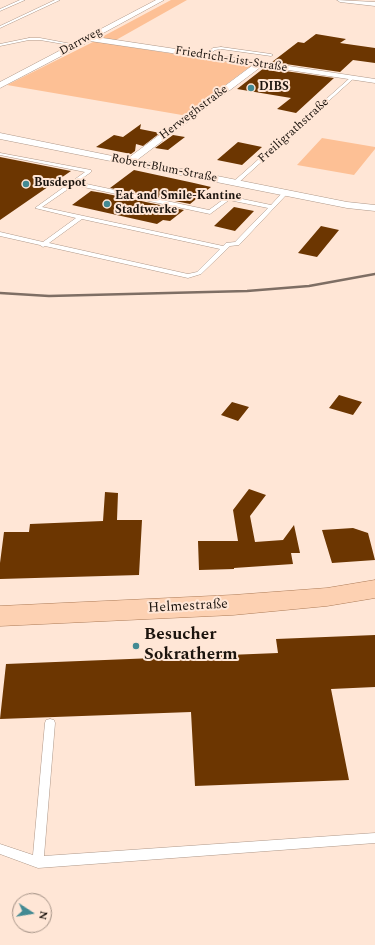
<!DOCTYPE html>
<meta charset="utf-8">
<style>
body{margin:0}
#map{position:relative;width:375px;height:945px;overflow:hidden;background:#ffe6d6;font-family:Spectral,serif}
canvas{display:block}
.north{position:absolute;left:12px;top:893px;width:40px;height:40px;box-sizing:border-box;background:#ffe6d6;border:1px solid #a49286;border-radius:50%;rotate:102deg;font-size:11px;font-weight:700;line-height:16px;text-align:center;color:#1c140e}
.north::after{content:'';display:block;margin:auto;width:14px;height:18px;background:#438a93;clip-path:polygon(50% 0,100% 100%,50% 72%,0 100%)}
</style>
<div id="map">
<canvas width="375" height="945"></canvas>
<div class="north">N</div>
</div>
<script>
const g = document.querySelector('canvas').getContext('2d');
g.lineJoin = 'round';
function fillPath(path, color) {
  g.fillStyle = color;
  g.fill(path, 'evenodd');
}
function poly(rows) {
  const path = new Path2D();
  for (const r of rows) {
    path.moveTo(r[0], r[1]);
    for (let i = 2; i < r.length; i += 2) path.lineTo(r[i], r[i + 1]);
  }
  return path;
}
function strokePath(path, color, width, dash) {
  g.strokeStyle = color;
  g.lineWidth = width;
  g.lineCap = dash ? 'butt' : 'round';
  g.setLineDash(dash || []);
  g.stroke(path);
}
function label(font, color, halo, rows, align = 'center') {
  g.font = font + ' Spectral,serif';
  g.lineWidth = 4;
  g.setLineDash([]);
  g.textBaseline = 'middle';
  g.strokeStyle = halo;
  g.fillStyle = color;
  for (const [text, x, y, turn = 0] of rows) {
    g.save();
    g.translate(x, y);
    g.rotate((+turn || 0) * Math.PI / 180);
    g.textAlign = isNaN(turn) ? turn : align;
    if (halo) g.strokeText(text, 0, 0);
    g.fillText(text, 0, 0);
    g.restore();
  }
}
const green = poly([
 [171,0,187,0,116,40,100,38],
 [93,42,98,42,251,66,189,112,182,115,7,85],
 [322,138,375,147,375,149,354,175,297,165]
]);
const building = poly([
 [316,34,346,39,340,43,375,48,375,63,353,60,340,72,272,62,298,42,304,43],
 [264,68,334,78,296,113,277,109,291,98,237,89],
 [141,124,140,129,160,133,143,146,136,144,135,151,131,154,96,147,114,135,123,137],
 [173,135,185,137,168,150,155,148],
 [238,142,262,147,242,165,217,160],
 [0,157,71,171,0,220],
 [134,170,194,183,211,187,190,204,110,188],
 [91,191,103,193,184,210,170,221,163,220,157,224,72,205],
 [234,207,254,211,235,231,214,226],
 [321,226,339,230,317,257,298,253],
 [339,395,362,402,353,415,329,408],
 [232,402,249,407,238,421,221,415],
 [249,489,266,495,250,516,255,542,283,540,294,525,300,553,291,553,293,564,234,568,234,569,199,570,198,541,238,541,233,510],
 [105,492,118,493,117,520,142,520,139,575,0,579,0,563,4,532,29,532,30,524,103,521],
 [353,528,368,533,375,560,332,563,322,530],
 [375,635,375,687,331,689,349,780,195,786,191,712,0,719,6,664,278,653,276,639]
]);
const lane = poly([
 [20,0,25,0,0,11,0,9,20,0],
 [55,0,60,0,0,28,0,26,55,0],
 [29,38,40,38,77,45,75,46,40,40,29,40,0,46,0,44,29,38],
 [221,47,271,54,273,55,271,56,221,49,215,50,205,57,202,56,213,48,221,47],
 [351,77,354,78,237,184,233,184,233,182,351,77],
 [0,153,91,170,91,172,77,182,209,210,228,196,271,205,283,192,288,193,239,245,230,246,201,274,188,278,45,246,43,247,40,245,0,236,0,232,43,242,76,218,35,208,85,172,0,155,0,153],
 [74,185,210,214,229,200,268,208,235,242,226,243,223,246,42,207,74,185],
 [82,219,220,249,197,272,188,274,49,243,82,219],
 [50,719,54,720,55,723,44,856,375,833,375,843,38,868,0,854,0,844,33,855,45,723,46,720,50,719]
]);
const street = poly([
 [156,0,164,0,96,37,375,79,375,83,262,66,137,160,347,202,375,205,375,211,347,208,0,139,0,133,127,159,253,65,90,41,0,88,0,82,156,0],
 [337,0,375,2,375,6,340,2,337,0]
]);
const primary = poly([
 [375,580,375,598,327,606,233,615,0,626,0,606,233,595,327,588,375,580]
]);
const rail = poly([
 [0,293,49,296,247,291,309,286,375,274]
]);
const markers = [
 [251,88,4,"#438a93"],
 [26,184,4,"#438a93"],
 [107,204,4,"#438a93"],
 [136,646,4,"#438a93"]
];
const farStreetnames = [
 ["Darrweg",81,42,-28],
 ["Friedrich-List-Straße",231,60,9],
 ["Herweghstraße",194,113,-37],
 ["Freiligrathstraße",294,131,-42],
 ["Robert-Blum-Straße",164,169,11]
];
const farPoinames = [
 ["DIBS",259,88],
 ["Busdepot",34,184],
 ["Eat and Smile-Kantine",115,197],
 ["Stadtwerke",115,211]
];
const streetNames = [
 ["Helmestraße",188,607,-3]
];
const nearPoinames = [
 ["Besucher",144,636],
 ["Sokratherm",144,656]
];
fillPath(green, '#fdc095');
fillPath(building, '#6c3601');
strokePath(lane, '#af9889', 1);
strokePath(street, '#af9889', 1);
strokePath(primary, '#ad7b57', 1);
fillPath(lane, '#fff');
fillPath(street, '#fff');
fillPath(primary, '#fdd1b2');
strokePath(rail, '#7e6e64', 2.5);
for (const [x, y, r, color] of markers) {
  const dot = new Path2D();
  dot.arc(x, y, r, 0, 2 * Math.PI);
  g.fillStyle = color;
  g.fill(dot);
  strokePath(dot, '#ffe6d6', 1.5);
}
label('12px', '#1c140e', '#ffe6d6', farStreetnames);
label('bold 12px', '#1c140e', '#ffe6d6', farPoinames, 'left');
label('14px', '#1c140e', '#ffe6d6', streetNames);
label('bold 17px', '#1c140e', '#ffe6d6', nearPoinames, 'left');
</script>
